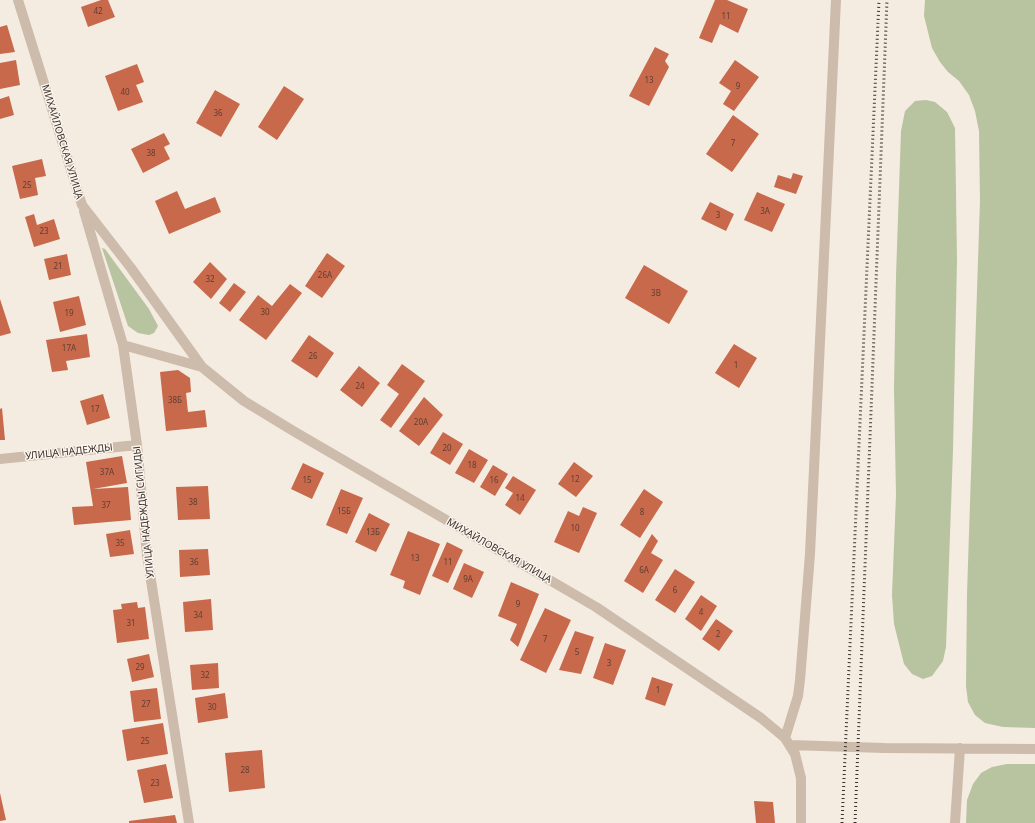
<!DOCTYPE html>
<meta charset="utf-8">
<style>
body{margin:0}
canvas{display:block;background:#f4ebe1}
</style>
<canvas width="1035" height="823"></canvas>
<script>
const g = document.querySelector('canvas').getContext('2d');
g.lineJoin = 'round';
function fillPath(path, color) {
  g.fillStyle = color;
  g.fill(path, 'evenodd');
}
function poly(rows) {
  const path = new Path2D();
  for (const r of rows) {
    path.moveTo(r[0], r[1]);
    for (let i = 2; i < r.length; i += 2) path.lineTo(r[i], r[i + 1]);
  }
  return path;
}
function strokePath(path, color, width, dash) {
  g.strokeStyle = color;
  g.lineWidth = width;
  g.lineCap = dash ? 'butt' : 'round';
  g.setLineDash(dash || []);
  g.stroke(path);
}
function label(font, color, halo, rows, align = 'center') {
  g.font = font + ' "Noto Sans",sans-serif';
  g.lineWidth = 3;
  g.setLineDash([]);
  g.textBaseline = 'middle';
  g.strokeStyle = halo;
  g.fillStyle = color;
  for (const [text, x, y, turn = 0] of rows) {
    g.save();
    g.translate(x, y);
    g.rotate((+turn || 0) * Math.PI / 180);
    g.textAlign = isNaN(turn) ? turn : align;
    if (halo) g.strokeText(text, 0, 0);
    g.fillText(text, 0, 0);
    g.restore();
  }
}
const green = poly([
 [925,0,1035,0,1035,728,1003,727,985,723,975,715,968,702,966,686,967,594,980,200,979,131,975,111,969,95,959,81,948,72,940,62,932,48,924,16],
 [926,100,935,102,947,112,955,128,957,260,953,450,946,647,943,661,932,676,923,679,912,674,904,664,894,624,892,595,896,495,894,389,896,276,901,131,905,111,915,101],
 [102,248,105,249,149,309,158,326,154,333,149,335,138,333,128,326],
 [1007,764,1035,764,1035,823,966,823,967,800,973,784,981,773,992,767]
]);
const building = poly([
 [101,0,108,0,115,17,88,27,81,7],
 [715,0,727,0,748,9,738,33,720,24,712,43,699,38],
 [7,25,15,52,0,54,0,27],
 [655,47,669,54,665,61,669,67,649,106,629,96],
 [16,60,20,85,0,89,0,63],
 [735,60,759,77,734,111,723,104,731,91,719,83],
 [137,64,144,82,136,85,143,102,118,111,105,76],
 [284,86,304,99,277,140,258,127],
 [215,90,240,104,221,137,196,123],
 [9,96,14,115,0,119,0,99],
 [733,115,759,134,732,172,706,154],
 [164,133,170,144,164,147,170,159,143,173,131,149],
 [42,159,46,176,35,178,38,195,20,199,12,166],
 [793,173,803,176,796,194,774,187,778,175,791,179],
 [177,191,185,209,215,197,221,212,169,234,155,201],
 [757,192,785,204,772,232,744,220],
 [710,202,734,214,726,231,701,219],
 [34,214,37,225,54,219,60,239,34,247,25,217],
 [327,253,345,266,322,298,305,286],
 [67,254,71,275,49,280,44,259],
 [210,262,227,279,211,299,193,282],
 [644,265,688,291,669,324,625,298],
 [234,283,246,292,230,312,219,303],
 [290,284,302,293,266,340,239,320,258,295,272,306],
 [79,296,86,325,60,332,53,302],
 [0,299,11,333,0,336],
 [87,334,90,357,66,361,68,370,52,372,46,340],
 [309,335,334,353,317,378,291,361],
 [734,344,757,358,739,388,715,373],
 [402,364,425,381,391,428,380,420,399,394,387,385],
 [359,366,380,383,362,407,340,390],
 [178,370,190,378,191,392,186,393,188,412,205,410,207,427,166,431,160,372],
 [103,394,110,418,87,425,80,401],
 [424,397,443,415,419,446,399,431],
 [2,408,5,440,0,440,0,409],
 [443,432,463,444,450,465,430,453],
 [469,449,488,460,474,483,455,473],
 [122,456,127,483,93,489,128,487,131,520,74,525,72,507,93,506,86,462],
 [574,462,593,476,576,497,558,484],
 [303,463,324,473,312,499,291,489],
 [493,465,508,474,495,496,480,487],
 [513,476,536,490,520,515,505,505,513,493,505,488],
 [208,486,210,519,178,520,176,487],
 [341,489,363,498,347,534,326,525],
 [644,489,663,502,640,538,620,525],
 [583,507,597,513,579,553,554,542,568,511,579,516],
 [369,513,390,524,376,552,355,542],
 [130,530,134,554,110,557,106,534],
 [408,531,440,544,420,595,403,588,405,581,390,575],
 [652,534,658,541,651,553,663,560,643,593,624,581],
 [447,542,463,550,448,583,432,576],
 [208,549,210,575,180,577,179,550],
 [464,563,484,572,472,598,453,589],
 [675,569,695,582,675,613,655,600],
 [511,582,539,594,518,647,510,640,517,624,498,616],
 [701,595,717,606,701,631,685,619],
 [211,599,213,630,185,632,183,602],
 [137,602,138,608,145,607,149,639,117,643,113,610,122,609,121,604],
 [545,608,571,620,546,673,520,660],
 [716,619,733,631,719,651,702,639],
 [575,631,594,637,581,674,559,670],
 [605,643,626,650,613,685,593,678],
 [149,654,154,677,132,682,127,659],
 [218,663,219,688,192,690,190,665],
 [652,677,673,684,665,706,645,699],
 [157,688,161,719,134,722,130,691],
 [225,693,228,718,198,723,195,698],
 [163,723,168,754,127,761,122,730],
 [262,750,265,788,229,792,225,753],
 [166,764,173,798,144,803,137,770],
 [0,793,6,820,0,821],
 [754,801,773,802,775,823,756,823],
 [175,815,177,823,129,823,129,821]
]);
const minor = poly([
 [18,0,82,205,131,268,202,367,244,401,295,432,596,607,761,718,785,738,795,754,801,778,801,823],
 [84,211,123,345,137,445,147,555,189,823],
 [123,345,202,367],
 [0,459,137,445],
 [785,738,798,696,800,680,810,554,836,0],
 [790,745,884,748,1035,749],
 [955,823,960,748]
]);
const rail = poly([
 [842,823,879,0],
 [855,823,887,0]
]);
const numberNames = [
 ["42",98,12],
 ["11",726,17],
 ["13",649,81],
 ["9",738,87],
 ["40",125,93],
 ["36",218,114],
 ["7",733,144],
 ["38",151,154],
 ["25",27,186],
 ["3А",765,212],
 ["3",718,216],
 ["23",44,232],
 ["21",58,267],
 ["26А",325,276],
 ["32",210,280],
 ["3В",656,294],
 ["30",265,313],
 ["19",69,314],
 ["17А",69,349],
 ["26",313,357],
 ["1",736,366],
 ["24",360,387],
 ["38Б",175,401],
 ["17",95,410],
 ["20А",421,423],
 ["20",447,449],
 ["18",472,466],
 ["37А",107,473],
 ["12",575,480],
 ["15",307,481],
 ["16",494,481],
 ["14",520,499],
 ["38",193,503],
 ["37",106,506],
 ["15Б",344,512],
 ["8",642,513],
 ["10",575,529],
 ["13Б",373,533],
 ["35",120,544],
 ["13",415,559],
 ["36",194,563],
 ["11",448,563],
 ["6А",644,571],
 ["9А",468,580],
 ["6",675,591],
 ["9",518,605],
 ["4",701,613],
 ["34",198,616],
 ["31",131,624],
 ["2",718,635],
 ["7",545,640],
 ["5",577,653],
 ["3",609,664],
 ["29",140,668],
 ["32",205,676],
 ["1",658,691],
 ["27",146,705],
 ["30",212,708],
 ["25",145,742],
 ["28",245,771],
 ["23",155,784]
];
const streetNames = [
 ["МИХАЙЛОВСКАЯ УЛИЦА",62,142,73],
 ["УЛИЦА НАДЕЖДЫ",69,452,-6],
 ["УЛИЦА НАДЕЖДЫ СИГИДЫ",144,512,-96],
 ["МИХАЙЛОВСКАЯ УЛИЦА",499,551,30]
];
fillPath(green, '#b8c4a0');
fillPath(building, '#c8694b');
strokePath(minor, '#cdbbac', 10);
strokePath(rail, '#3b302b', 3, [1, 3]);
label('8px', '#5e3e33', null, numberNames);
label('10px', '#3b302b', '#fbf5ee', streetNames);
</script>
